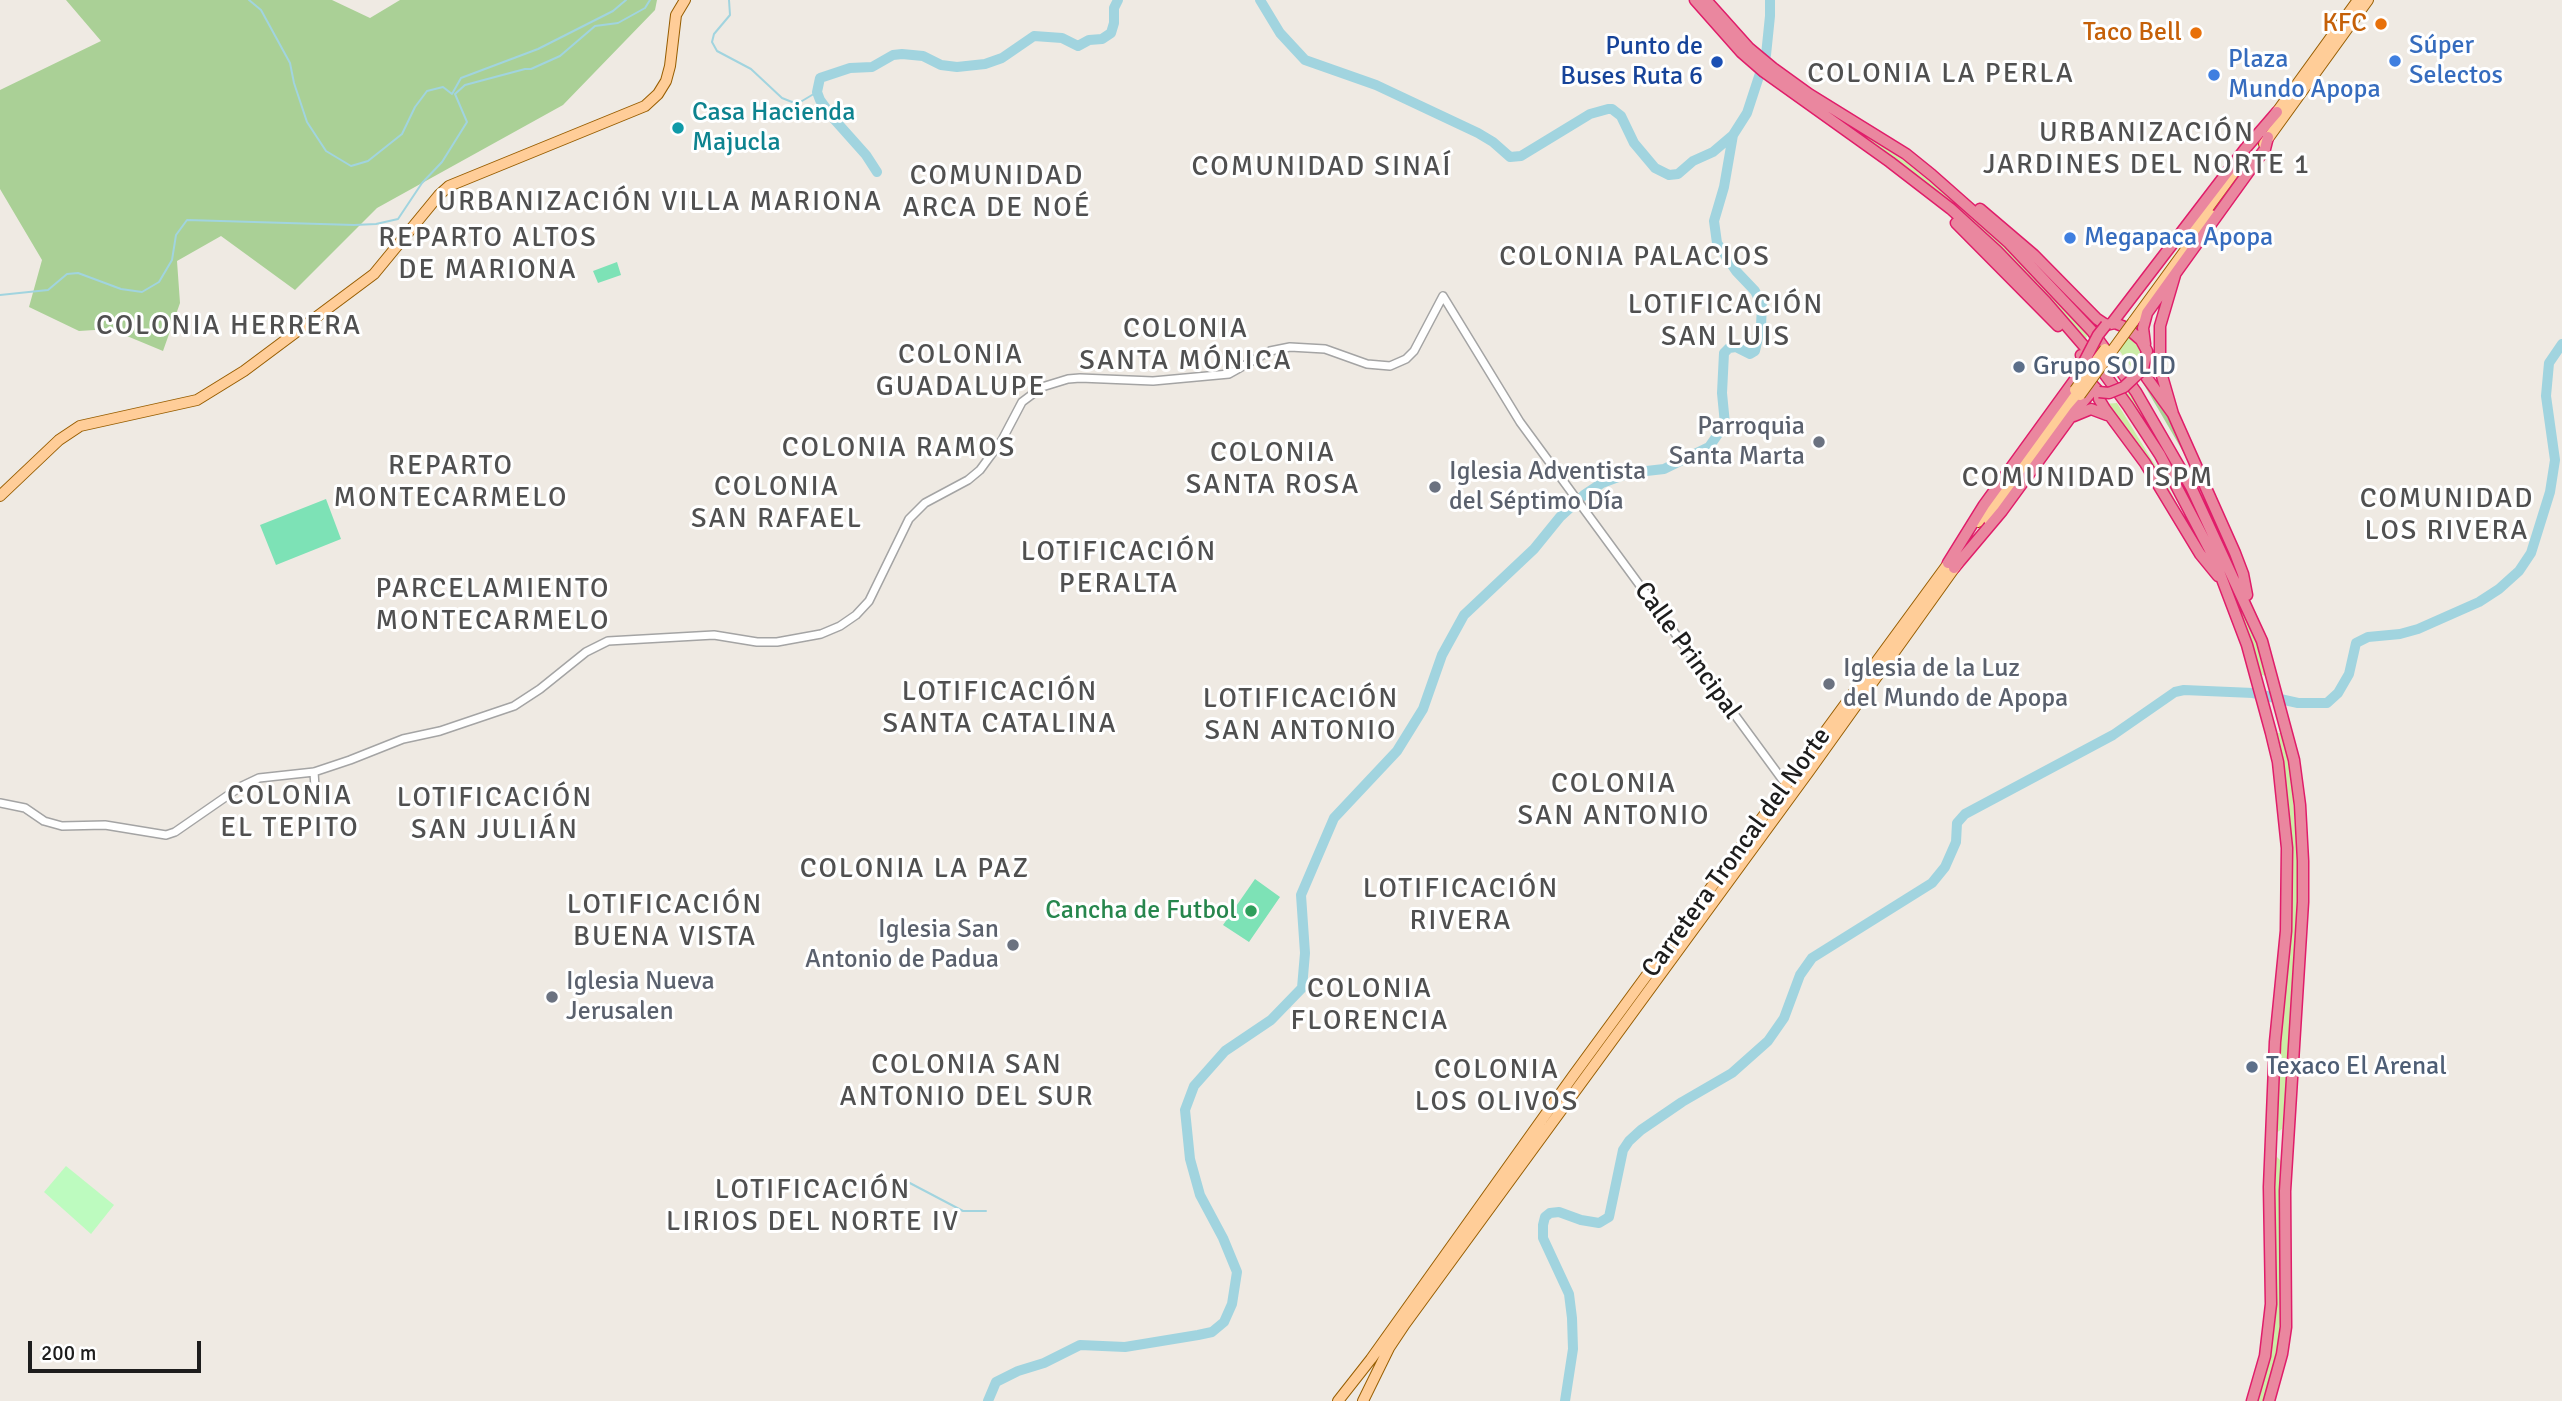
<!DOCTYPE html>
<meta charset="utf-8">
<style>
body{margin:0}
#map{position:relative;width:2562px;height:1401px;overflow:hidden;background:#efeae3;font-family:Signika,sans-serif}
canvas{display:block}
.scale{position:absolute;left:28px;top:1341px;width:173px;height:32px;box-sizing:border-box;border:4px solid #1d1d1d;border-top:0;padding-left:9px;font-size:21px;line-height:24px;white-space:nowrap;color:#1d1d1d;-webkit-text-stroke:5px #fff;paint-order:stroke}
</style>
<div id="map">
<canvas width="2562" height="1401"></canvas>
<div class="scale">200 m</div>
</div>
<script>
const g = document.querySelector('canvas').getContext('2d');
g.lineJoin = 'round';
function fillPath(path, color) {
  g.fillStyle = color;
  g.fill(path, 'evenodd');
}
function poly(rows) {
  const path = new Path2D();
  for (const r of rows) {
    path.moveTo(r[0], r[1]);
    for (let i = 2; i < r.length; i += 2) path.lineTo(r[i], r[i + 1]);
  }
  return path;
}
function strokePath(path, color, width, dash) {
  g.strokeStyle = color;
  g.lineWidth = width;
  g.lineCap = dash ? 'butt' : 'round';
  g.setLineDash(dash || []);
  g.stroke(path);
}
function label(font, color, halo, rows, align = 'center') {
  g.font = font + ' Signika,sans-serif';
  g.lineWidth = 6;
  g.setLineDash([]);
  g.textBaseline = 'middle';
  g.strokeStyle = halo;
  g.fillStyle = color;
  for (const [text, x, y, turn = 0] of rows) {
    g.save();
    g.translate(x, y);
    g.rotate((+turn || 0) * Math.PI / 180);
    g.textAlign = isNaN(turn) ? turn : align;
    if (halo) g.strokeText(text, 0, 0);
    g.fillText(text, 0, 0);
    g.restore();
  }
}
const grass = poly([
 [1813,101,1850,123,1907,163,1968,213,2009,250,2088,335,2083,343,2003,254],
 [2131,332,2139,343,2143,357,2138,369,2134,371,2119,350],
 [2130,392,2188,490,2260,648,2268,675,2266,676,2262,675,2240,618,2123,396],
 [2117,403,2163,478,2187,522,2104,404],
 [2276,733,2284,733,2291,772,2299,883,2289,1054,2282,1129,2276,1133,2277,1080,2289,934],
 [2276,1156,2281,1161,2280,1331,2271,1380,2264,1401,2256,1401,2273,1248,2274,1157]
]);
const forest = poly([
 [66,0,332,0,370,18,400,0,657,0,655,10,563,105,377,208,295,290,221,236,177,261,180,303,163,351,110,329,79,331,29,307,42,260,0,189,0,90,101,41],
 [2147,381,2175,429,2199,479,2143,383]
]);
const park = poly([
 [66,1166,114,1205,91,1234,44,1192]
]);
const pitch = poly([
 [617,262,621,275,598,283,593,271],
 [326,499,341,539,276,565,260,525],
 [1255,879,1280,897,1249,942,1223,925]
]);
const stream = poly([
 [249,0,261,10,290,63,294,83,307,122,326,151,351,166,368,161,402,134,415,107,427,91,443,87,452,94,461,78,538,49,613,11,626,0],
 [729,0,730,15,714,34,712,42,717,51,751,69,782,98,792,102,802,101,817,92],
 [0,295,48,290,67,274,78,273,121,289,142,292,159,282,172,260,176,235,187,220,354,225,376,224,398,219,422,183,442,162,467,122,455,94,465,85,525,69,531,69,560,56,595,26,618,23,645,8,650,0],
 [906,1181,963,1211,986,1211]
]);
const river = poly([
 [1260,0,1280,33,1305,60,1376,85,1478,133,1493,142,1510,157,1521,156,1590,114,1608,109,1612,109,1621,116,1634,143,1655,168,1669,175,1678,174,1693,161,1713,152,1733,135],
 [877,172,866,155,833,118,820,100,817,92,820,78,850,68,872,67,893,55,902,54,923,56,941,65,957,67,985,64,1002,58,1034,36,1062,38,1078,46,1089,40,1102,39,1111,33,1114,23,1114,8,1118,0],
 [988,1401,996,1382,1018,1371,1044,1363,1080,1345,1125,1347,1198,1335,1212,1332,1224,1322,1232,1304,1237,1272,1223,1238,1200,1195,1190,1159,1185,1110,1194,1086,1225,1051,1271,1020,1302,988,1305,953,1301,895,1334,818,1397,751,1423,709,1442,655,1464,615,1534,549,1560,517,1584,495,1602,483,1629,473,1664,469,1709,447,1725,424,1722,393,1724,353,1729,348,1736,347,1750,354,1755,351,1761,325,1762,306,1755,291,1736,271,1717,243,1714,221,1724,187,1733,135,1747,113,1766,55,1770,16,1770,0],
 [1565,1401,1573,1349,1572,1318,1569,1294,1543,1238,1543,1225,1545,1217,1550,1213,1559,1212,1581,1220,1599,1223,1609,1217,1623,1150,1629,1141,1641,1130,1682,1102,1732,1073,1768,1041,1784,1018,1800,975,1812,958,1932,883,1945,867,1956,842,1957,823,1965,814,2113,735,2175,692,2184,690,2253,693,2298,703,2327,703,2338,693,2349,674,2356,643,2368,637,2400,634,2418,629,2479,602,2499,589,2519,571,2531,553,2550,492,2555,460,2546,396,2549,363,2562,344]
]);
const minor = poly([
 [314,772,315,787],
 [0,803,25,808,44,821,62,826,105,825,166,835,175,832,240,787,259,778,314,772,350,760,403,739,440,731,514,706,540,689,586,652,608,641,714,635,757,642,777,642,821,634,840,626,856,615,869,601,909,519,925,503,968,480,980,470,1002,440,1022,402,1042,387,1068,379,1080,378,1153,381,1229,374,1270,351,1290,347,1325,349,1367,364,1390,366,1406,359,1414,351,1443,296,1520,422,1787,786]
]);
const major = poly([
 [2274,116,2358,0],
 [2264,144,2368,0],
 [2194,227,2235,171],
 [2133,322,2211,215],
 [0,496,59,440,80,426,197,400,244,371,374,274,439,195,449,186,645,106,658,94,666,81,670,66,676,15,685,0],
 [1989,520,2080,395],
 [1978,522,2075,390],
 [1338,1401,1371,1359,1573,1076,1953,557],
 [1363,1401,1389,1348,1405,1324,1810,770,1958,563]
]);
const highway = poly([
 [1695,0,1741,52,1764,72,1890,162,1951,209,1997,251,2046,302,2084,346,2128,406,2160,455,2214,558,2247,645,2271,733,2278,762,2287,848,2286,931,2275,1042,2269,1187,2271,1304,2265,1356,2252,1401],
 [1706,0,1749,48,1773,68,1809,94,1906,154,1932,175,2009,243,2092,331,2136,392,2191,487,2262,641,2294,760,2300,805,2303,861,2303,902,2285,1191,2286,1327,2282,1354,2269,1401],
 [1980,209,2034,255,2097,319,2106,325,2115,323,2127,328,2141,340,2147,351,2143,369,2147,378,2173,414],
 [1956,223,2058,326],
 [2175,275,2160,326,2160,369,2173,414,2235,553,2243,574,2247,595],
 [2112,323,2245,149,2277,112],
 [2145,344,2143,328,2147,313,2265,149,2268,137],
 [2081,355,2087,379,2099,392,2099,399,2105,409,2145,463,2200,554,2218,576],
 [2074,416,2091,409,2107,415],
 [1948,563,1984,505,2084,367],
 [1954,568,2002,511,2075,411,2094,389]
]);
const majorBridge = poly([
 [2075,390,2105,349],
 [2080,395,2133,322]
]);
const highwayBridge = poly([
 [2084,362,2098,335,2106,325],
 [2099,392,2109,393,2124,387,2143,369]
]);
const markers = [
 [2381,24,7,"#e8710a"],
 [2196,33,7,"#e8710a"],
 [2395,61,7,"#3f7fe0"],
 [1717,62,7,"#1a4fb4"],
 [2214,75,7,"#3f7fe0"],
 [678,128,7,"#0f9aa8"],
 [2070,238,7,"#3f7fe0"],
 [2019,367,7,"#5c6f8a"],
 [1819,442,7,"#6b7280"],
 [1435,487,7,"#6b7280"],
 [1829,684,7,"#6b7280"],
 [1251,911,7,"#2e9e5b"],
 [1013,945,7,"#6b7280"],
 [552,997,7,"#6b7280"],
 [2252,1067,7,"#5c6f8a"]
];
const foodNames = [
 ["KFC",2367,24],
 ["Taco Bell",2182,33]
];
const shopNames = [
 ["Súper",2409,46],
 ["Selectos",2409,76],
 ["Plaza",2228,60],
 ["Mundo Apopa",2228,90],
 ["Megapaca Apopa",2084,238]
];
const transitNames = [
 ["Punto de",1703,47],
 ["Buses Ruta 6",1703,77]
];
const cultureNames = [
 ["Casa Hacienda",692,113],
 ["Majucla",692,143]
];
const serviceNames = [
 ["Grupo SOLID",2033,367],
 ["Texaco El Arenal",2266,1067]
];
const worshipNames = [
 ["Parroquia",1805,427,"right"],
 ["Santa Marta",1805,457,"right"],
 ["Iglesia Adventista",1449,472],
 ["del Séptimo Día",1449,502],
 ["Iglesia de la Luz",1843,669],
 ["del Mundo de Apopa",1843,699],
 ["Iglesia San",999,930,"right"],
 ["Antonio de Padua",999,960,"right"],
 ["Iglesia Nueva",566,982],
 ["Jerusalen",566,1012]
];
const streetNames = [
 ["Calle Principal",1687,651,54],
 ["Carretera Troncal del Norte",1737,853,-54]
];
const leisureNames = [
 ["Cancha de Futbol",1237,911]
];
const neighbourhoodNames = [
 ["COLONIA LA PERLA",1941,75],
 ["URBANIZACIÓN",2147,134],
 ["JARDINES DEL NORTE 1",2147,166],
 ["COMUNIDAD SINAÍ",1322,168],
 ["COMUNIDAD",997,177],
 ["ARCA DE NOÉ",997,209],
 ["URBANIZACIÓN VILLA MARIONA",660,203],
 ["REPARTO ALTOS",488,239],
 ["DE MARIONA",488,271],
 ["COLONIA PALACIOS",1635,258],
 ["LOTIFICACIÓN",1726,306],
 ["SAN LUIS",1726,338],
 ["COLONIA HERRERA",229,327],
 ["COLONIA",1186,330],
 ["SANTA MÓNICA",1186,362],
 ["COLONIA",961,356],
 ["GUADALUPE",961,388],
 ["COLONIA RAMOS",899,449],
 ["COLONIA",1273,454],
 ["SANTA ROSA",1273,486],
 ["REPARTO",451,467],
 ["MONTECARMELO",451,499],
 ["COMUNIDAD ISPM",2088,479],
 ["COLONIA",777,488],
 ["SAN RAFAEL",777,520],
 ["COMUNIDAD",2447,500],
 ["LOS RIVERA",2447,532],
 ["LOTIFICACIÓN",1119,553],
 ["PERALTA",1119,585],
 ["PARCELAMIENTO",493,590],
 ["MONTECARMELO",493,622],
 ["LOTIFICACIÓN",1000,693],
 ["SANTA CATALINA",1000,725],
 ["LOTIFICACIÓN",1301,700],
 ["SAN ANTONIO",1301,732],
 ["COLONIA",1614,785],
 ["SAN ANTONIO",1614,817],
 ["COLONIA",290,797],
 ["EL TEPITO",290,829],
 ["LOTIFICACIÓN",495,799],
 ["SAN JULIÁN",495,831],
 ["COLONIA LA PAZ",915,870],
 ["LOTIFICACIÓN",1461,890],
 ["RIVERA",1461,922],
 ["LOTIFICACIÓN",665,906],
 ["BUENA VISTA",665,938],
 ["COLONIA",1370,990],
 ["FLORENCIA",1370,1022],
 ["COLONIA SAN",967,1066],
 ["ANTONIO DEL SUR",967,1098],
 ["COLONIA",1497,1071],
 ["LOS OLIVOS",1497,1103],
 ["LOTIFICACIÓN",813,1191],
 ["LIRIOS DEL NORTE IV",813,1223]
];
fillPath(grass, '#cceca6');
fillPath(forest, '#aad096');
fillPath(park, '#bdfbbf');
fillPath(pitch, '#7de2b6');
strokePath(stream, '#a1d4df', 2);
strokePath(river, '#a1d4df', 10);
strokePath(minor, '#a4a4a4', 10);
strokePath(major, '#975d00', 12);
strokePath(highway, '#e01d6a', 13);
strokePath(minor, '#fff', 7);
strokePath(major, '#ffcd98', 10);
strokePath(highway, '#ea879f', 10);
strokePath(majorBridge, '#975d00', 12, []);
strokePath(highwayBridge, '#e01d6a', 13, []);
strokePath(majorBridge, '#ffcd98', 10);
strokePath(highwayBridge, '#ea879f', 10);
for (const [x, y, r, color] of markers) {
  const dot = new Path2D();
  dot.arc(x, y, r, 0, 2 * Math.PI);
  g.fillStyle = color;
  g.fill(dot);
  strokePath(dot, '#fff', 2.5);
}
label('26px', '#c56008', '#fff', foodNames, 'right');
label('26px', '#366cbe', '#fff', shopNames, 'left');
label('26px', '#164399', '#fff', transitNames, 'right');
label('26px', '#0d838f', '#fff', cultureNames, 'left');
label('26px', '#4e5e75', '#fff', serviceNames, 'left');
label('26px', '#5b616d', '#fff', worshipNames, 'left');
label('26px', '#1d1d1d', '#fff', streetNames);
label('26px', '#27864d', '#fff', leisureNames, 'right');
g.letterSpacing = '2px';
label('28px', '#505050', '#fff', neighbourhoodNames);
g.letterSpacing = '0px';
</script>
